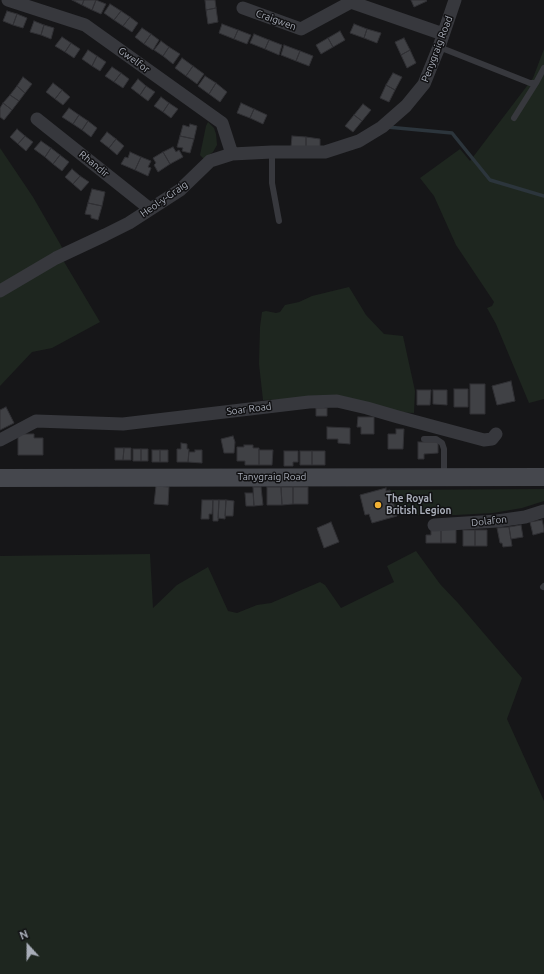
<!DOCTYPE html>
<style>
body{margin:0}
#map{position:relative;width:544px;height:974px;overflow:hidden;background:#161618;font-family:Ubuntu,sans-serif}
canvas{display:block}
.north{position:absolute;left:8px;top:926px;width:40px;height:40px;-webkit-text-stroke:3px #111113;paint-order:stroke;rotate:339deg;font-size:11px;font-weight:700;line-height:16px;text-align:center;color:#a8adb8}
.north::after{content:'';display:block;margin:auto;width:14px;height:18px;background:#a8adb8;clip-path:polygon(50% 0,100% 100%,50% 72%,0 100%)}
</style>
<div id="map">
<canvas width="544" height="974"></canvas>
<div class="north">N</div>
</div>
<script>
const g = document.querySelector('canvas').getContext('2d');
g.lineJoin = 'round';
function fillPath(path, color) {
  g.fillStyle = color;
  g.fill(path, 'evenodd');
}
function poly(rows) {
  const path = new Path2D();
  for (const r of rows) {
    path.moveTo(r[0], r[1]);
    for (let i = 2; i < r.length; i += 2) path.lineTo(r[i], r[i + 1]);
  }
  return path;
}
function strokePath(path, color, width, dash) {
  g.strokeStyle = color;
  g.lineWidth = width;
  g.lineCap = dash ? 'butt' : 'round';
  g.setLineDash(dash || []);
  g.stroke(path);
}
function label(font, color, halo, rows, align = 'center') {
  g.font = font + ' Ubuntu,sans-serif';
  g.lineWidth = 3;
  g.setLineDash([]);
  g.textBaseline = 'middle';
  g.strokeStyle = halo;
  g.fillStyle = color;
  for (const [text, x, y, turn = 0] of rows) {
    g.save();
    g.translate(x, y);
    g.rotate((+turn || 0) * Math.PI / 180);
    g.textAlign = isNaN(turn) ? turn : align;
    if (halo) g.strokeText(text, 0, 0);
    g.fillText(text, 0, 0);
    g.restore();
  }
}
const green = poly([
 [544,49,544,399,529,403,496,324,487,308,492,306,494,302,456,245,434,196,420,178,460,149,470,161,533,78],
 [208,122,214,128,216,134,217,145,213,152,204,159,200,155,206,126],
 [0,148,33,197,63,249,0,285],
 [63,260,100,322,52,348,32,352,0,386,0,297],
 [349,287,366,315,384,334,403,336,415,391,414,413,395,412,303,399,263,400,259,364,260,327,262,312,266,311,276,313,280,312,285,305,299,302,312,296],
 [544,489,544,501,522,508,493,513,456,515,400,515,397,516,390,490],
 [416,551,440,584,458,603,522,678,507,719,544,801,544,974,0,974,0,556,150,554,153,608,177,585,208,567,228,611,237,613,257,605,271,603,320,582,325,585,341,608,394,582,387,566]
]);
const stream = poly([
 [387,127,452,133,490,180,544,196]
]);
const building = poly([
 [72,0,84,0,82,5,72,0],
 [84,0,96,0,92,10,82,5,84,0],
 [96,0,106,4,101,14,92,10,96,0],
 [205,0,215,0,216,8,206,10,205,0],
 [411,0,426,0,427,1,414,7,411,0],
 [110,4,121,11,114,20,104,13,110,4],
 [216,8,218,22,208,24,206,10,216,8],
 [7,11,17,14,13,25,3,21,7,11],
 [121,11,130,17,123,26,114,20,121,11],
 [17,14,27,18,23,28,13,25,17,14],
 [130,17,138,23,132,32,123,26,130,17],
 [34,21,44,25,41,35,30,32,34,21],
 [222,24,238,30,234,39,219,33,222,24],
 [354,24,367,29,364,38,350,33,354,24],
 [44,25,54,28,51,39,41,35,44,25],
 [142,28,151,34,144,44,135,37,142,28],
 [367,29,381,33,377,43,364,38,367,29],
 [238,30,251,35,247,44,234,39,238,30],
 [340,31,345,40,333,47,328,38,340,31],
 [151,34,159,40,153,50,144,44,151,34],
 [254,34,269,40,265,49,250,43,254,34],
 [62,37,71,43,65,52,55,46,62,37],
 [328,38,333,47,321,54,316,45,328,38],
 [404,38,410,50,401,55,395,42,404,38],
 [269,40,282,45,279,55,265,49,269,40],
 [161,41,169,47,163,56,154,50,161,41],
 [71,43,80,49,74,58,65,52,71,43],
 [284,45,300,51,296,61,281,55,284,45],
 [169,47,180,54,173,64,163,56,169,47],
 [88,50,97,56,92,66,82,59,88,50],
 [410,50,416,63,407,68,401,55,410,50],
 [300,51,313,56,309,66,296,61,300,51],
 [97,56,106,62,100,71,92,66,97,56],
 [182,58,193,66,186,76,175,68,182,58],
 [193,66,204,74,197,84,186,76,193,66],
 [112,67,121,73,114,82,105,76,112,67],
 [121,73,129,79,123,88,114,82,121,73],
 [393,73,402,77,395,90,386,85,393,73],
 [205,76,216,83,209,94,198,86,205,76],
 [23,77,32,84,25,93,17,86,23,77],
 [138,79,146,86,140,95,131,88,138,79],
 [53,83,62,90,55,99,46,92,53,83],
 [216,83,227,92,220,102,209,94,216,83],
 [386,85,395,90,389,102,380,98,386,85],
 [17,86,25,93,19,101,10,95,17,86],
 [146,86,155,92,148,101,140,95,146,86],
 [62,90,70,97,63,105,55,99,62,90],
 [10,95,19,101,12,110,3,103,10,95],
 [161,97,169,103,163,112,154,106,161,97],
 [3,103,12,110,4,120,0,117,0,108,3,103],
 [169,103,178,109,171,118,163,112,169,103],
 [241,103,254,109,250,118,237,113,241,103],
 [363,104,371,110,362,121,354,115,363,104],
 [69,108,79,115,73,124,62,117,69,108],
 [254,109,267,115,263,124,250,118,254,109],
 [79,115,88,121,82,130,73,124,79,115],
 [354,115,362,121,353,132,345,126,354,115],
 [88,121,97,128,91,137,82,130,88,121],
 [190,124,197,126,194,139,180,136,183,125,189,127,190,124],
 [17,129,25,136,18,144,10,137,17,129],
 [107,132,116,139,109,148,100,141,107,132],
 [25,136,33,142,26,151,18,144,25,136],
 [180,136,194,139,190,153,182,151,183,148,177,147,180,136],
 [292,136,306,137,306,148,291,147,292,136],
 [306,137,320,139,320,149,306,148,306,137],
 [116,139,124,146,117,155,109,148,116,139],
 [41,141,51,148,45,157,34,149,41,141],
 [173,147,176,152,179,150,183,157,170,164,163,152,173,147],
 [51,148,60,155,53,164,45,157,51,148],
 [130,152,141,157,135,170,121,164,125,157,128,158,130,152],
 [163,152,170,164,158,172,154,165,156,163,153,158,163,152],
 [60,155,69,162,62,171,53,164,60,155],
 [141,157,151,161,148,167,151,168,148,176,135,170,141,157],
 [72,169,80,176,73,184,65,177,72,169],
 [80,176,89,182,81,191,73,184,80,176],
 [92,189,105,192,102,206,88,203,92,189],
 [88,203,102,206,98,220,91,218,91,215,85,214,88,203],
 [511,381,515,401,497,405,492,386,511,381],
 [470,384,485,384,485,414,470,414,470,384],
 [454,389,468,389,468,407,454,407,454,389],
 [417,390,431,390,430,405,417,405,417,390],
 [433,390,447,390,447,405,433,404,433,390],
 [6,407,14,423,0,430,0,410,6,407],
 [316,408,327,408,327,416,316,416,316,408],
 [358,417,374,417,374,434,361,434,361,427,357,427,358,417],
 [327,427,350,428,350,444,338,443,338,439,327,439,327,427],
 [396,429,404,429,403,449,388,449,388,434,396,434,396,429],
 [18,434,34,434,34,438,43,438,43,455,18,455,18,434],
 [233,436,235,442,234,453,224,453,221,439,233,436],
 [418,442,438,442,438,453,424,454,424,459,418,459,418,442],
 [181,443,187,444,187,449,189,449,188,462,177,462,177,449,181,449,181,443],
 [244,445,253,445,253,448,259,448,259,465,245,465,245,461,237,461,237,447,244,447,244,445],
 [115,448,124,448,123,460,115,460,115,448],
 [124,448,131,448,131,460,123,460,124,448],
 [133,449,141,449,141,461,133,461,133,449],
 [141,449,148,449,148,461,141,461,141,449],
 [152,450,160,450,160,462,152,462,152,450],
 [160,450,168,450,168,462,160,462,160,450],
 [195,450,202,450,202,463,188,462,189,452,195,452,195,450],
 [259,450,273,450,272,465,259,465,259,450],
 [284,451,298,451,298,462,293,462,293,466,284,466,284,451],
 [300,451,312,451,312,465,300,465,300,451],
 [312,451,325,451,325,465,312,465,312,451],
 [156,486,169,487,168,505,154,504,156,486],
 [253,487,261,487,263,505,254,506,253,487],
 [267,487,281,487,282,505,267,505,267,487],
 [281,487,293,487,293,504,282,505,281,487],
 [293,487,308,487,308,504,293,504,293,487],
 [386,488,386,491,390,490,397,516,372,523,369,514,365,515,360,495,386,488],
 [245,493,253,493,254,506,246,506,245,493],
 [202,500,213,500,212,514,209,514,209,519,201,519,202,500],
 [213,500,219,500,218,521,213,521,213,500],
 [219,500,226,500,225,519,218,518,219,500],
 [226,500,234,501,233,516,225,516,226,500],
 [542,520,544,528,544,532,533,535,530,522,542,520],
 [331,522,339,542,324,548,317,528,331,522],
 [521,525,523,537,511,539,509,527,521,525],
 [509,527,512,546,503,547,502,543,500,543,497,528,509,527],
 [431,529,441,529,441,543,426,543,426,535,431,535,431,529],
 [441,529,456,529,456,543,441,543,441,529],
 [463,530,475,530,475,546,463,546,463,530],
 [475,530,487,530,487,546,475,546,475,530]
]);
const service = poly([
 [439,47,530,83,536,83,544,68],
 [514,118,536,83],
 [272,152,272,183,279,221],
 [424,439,436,439,442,443,444,449,444,476],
 [543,587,544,586]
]);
const minor = poly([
 [8,0,85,25,222,123,232,154],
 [243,8,301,29,351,2,443,34],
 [37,119,150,209],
 [0,291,56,258,105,235,129,223,180,190,210,161,232,154,272,152,325,152,359,141,382,127,406,106,424,84,439,47,455,0],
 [0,440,36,421,123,424,309,402,337,401,367,408,398,417,484,440,492,439,496,434],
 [434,525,497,521,525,517,544,511]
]);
const secondary = poly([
 [0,478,544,477]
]);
const markers = [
 [378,505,4,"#f2b134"]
];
const streetNames = [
 ["Craigwen",276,20,20],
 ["Penygraig Road",437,49,-69],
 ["Gwelfor",134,60,36],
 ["Rhandir",94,164,39],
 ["Heol-y-Graig",164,199,-35],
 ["Soar Road",249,409,-7],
 ["Tanygraig Road",272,477],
 ["Dolafon",489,521,-6]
];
const poiNames = [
 ["The Royal",386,499],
 ["British Legion",386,511]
];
fillPath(green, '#1e261f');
strokePath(stream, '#2c353c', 3.5);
fillPath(building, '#404145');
strokePath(building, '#303034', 1);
strokePath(service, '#37383d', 6);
strokePath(minor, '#37383d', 13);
strokePath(secondary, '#45474d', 18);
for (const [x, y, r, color] of markers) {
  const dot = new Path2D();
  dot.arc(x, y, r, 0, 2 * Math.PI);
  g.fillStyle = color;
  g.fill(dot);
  strokePath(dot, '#111113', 1.5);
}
label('10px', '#a8adb8', '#111113', streetNames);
label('bold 10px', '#a8adb8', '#111113', poiNames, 'left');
</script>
